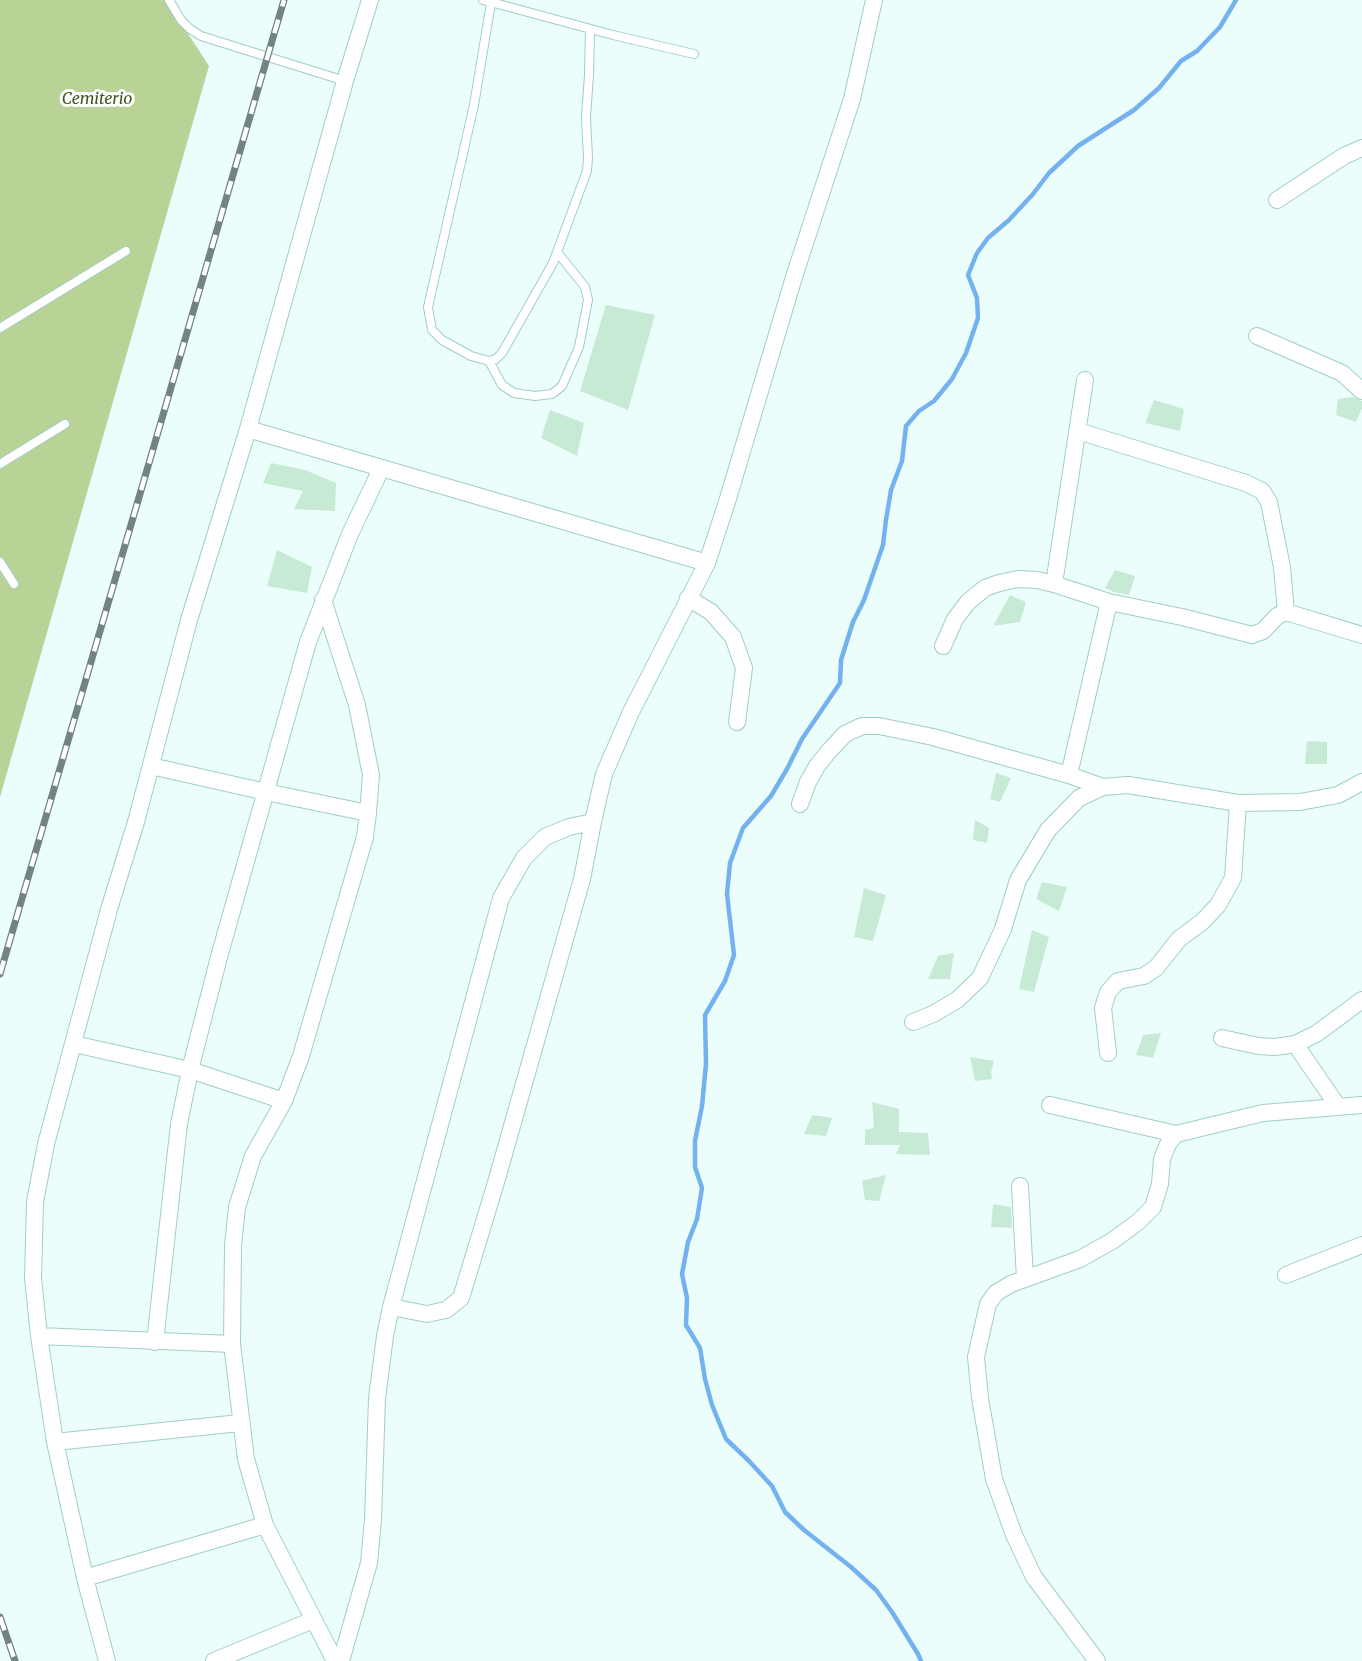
<!DOCTYPE html>
<style>
body{margin:0}
canvas{display:block;background:#ecfefc}
</style>
<canvas width="1362" height="1661"></canvas>
<script>
const g = document.querySelector('canvas').getContext('2d');
g.lineJoin = 'round';
function fillPath(path, color) {
  g.fillStyle = color;
  g.fill(path, 'evenodd');
}
function poly(rows) {
  const path = new Path2D();
  for (const r of rows) {
    path.moveTo(r[0], r[1]);
    for (let i = 2; i < r.length; i += 2) path.lineTo(r[i], r[i + 1]);
  }
  return path;
}
function strokePath(path, color, width, dash) {
  g.strokeStyle = color;
  g.lineWidth = width;
  g.lineCap = dash ? 'butt' : 'round';
  g.setLineDash(dash || []);
  g.stroke(path);
}
function label(font, color, halo, rows, align = 'center') {
  g.font = font + ' Merriweather,serif';
  g.lineWidth = 6;
  g.setLineDash([]);
  g.textBaseline = 'middle';
  g.strokeStyle = halo;
  g.fillStyle = color;
  for (const [text, x, y, turn = 0] of rows) {
    g.save();
    g.translate(x, y);
    g.rotate((+turn || 0) * Math.PI / 180);
    g.textAlign = isNaN(turn) ? turn : align;
    if (halo) g.strokeText(text, 0, 0);
    g.fillText(text, 0, 0);
    g.restore();
  }
}
const green = poly([
 [0,0,166,0,209,66,0,797]
]);
const stream = poly([
 [921,1661,918,1654,892,1612,876,1590,851,1567,804,1530,785,1512,772,1486,749,1461,726,1439,712,1405,705,1379,700,1348,686,1325,687,1298,682,1274,688,1242,697,1219,702,1188,695,1167,695,1141,702,1106,706,1064,705,1015,725,981,734,955,727,894,730,863,743,828,771,796,787,769,802,739,840,683,841,660,853,622,864,600,883,545,886,520,891,490,902,461,906,426,919,411,934,401,952,379,966,353,978,318,977,298,968,275,977,253,988,238,1009,220,1033,194,1049,173,1078,146,1134,110,1159,88,1181,61,1197,51,1220,27,1236,0]
]);
const building = poly([
 [606,305,655,315,628,410,580,391],
 [1353,397,1362,401,1362,408,1356,422,1336,415,1338,399],
 [1154,400,1184,409,1180,431,1145,423],
 [550,410,584,423,577,456,541,438],
 [271,463,305,470,336,483,335,511,294,509,303,491,263,483],
 [277,550,312,567,307,593,267,586],
 [1115,570,1135,576,1129,595,1114,592,1105,588],
 [1010,595,1026,602,1020,622,993,626],
 [1307,741,1327,742,1327,764,1305,764],
 [996,773,1011,778,1000,802,990,799],
 [975,820,989,828,987,843,973,840],
 [1042,882,1067,887,1059,911,1036,899],
 [864,888,886,895,873,941,854,937],
 [1032,930,1049,937,1034,992,1019,989],
 [954,953,950,979,928,979,938,956],
 [1161,1033,1153,1058,1136,1055,1143,1035],
 [970,1057,994,1061,991,1072,992,1079,975,1081],
 [872,1102,899,1109,899,1132,928,1133,930,1155,896,1154,900,1145,865,1145,865,1130,874,1128],
 [812,1115,832,1118,826,1136,804,1134],
 [886,1175,879,1201,865,1200,862,1181],
 [993,1204,1011,1207,1012,1228,991,1227]
]);
const lane = poly([
 [169,0,181,20,190,29,201,36,345,81],
 [483,0,613,35,694,54],
 [491,3,474,105,428,307,432,330,442,340,471,356,489,361,496,359,502,353,553,263,587,171,588,158,586,117,589,75,590,29],
 [0,328,126,251],
 [489,361,502,385,514,393,535,396,552,394,562,386,579,347,588,300,585,287,557,252],
 [0,464,65,424],
 [0,562,14,584]
]);
const street = poly([
 [1277,200,1344,156,1362,148],
 [1257,336,1342,373,1362,391],
 [248,429,707,563],
 [1078,431,1246,483,1262,491,1269,502,1282,567,1286,612],
 [1054,584,1085,380],
 [688,598,711,612,733,637,744,668,737,722],
 [323,600,357,705,371,775,368,813,365,837,301,1056,284,1101,253,1156,237,1207,233,1246,232,1344,246,1459,265,1525,335,1661],
 [943,646,955,619,968,602,985,588,999,583,1018,579,1037,580,1054,584,1109,602,1182,617,1252,635,1263,631,1277,616,1286,612,1362,635],
 [151,766,266,792,368,813],
 [1069,775,1109,602],
 [800,804,808,782,817,766,829,751,845,734,862,726,879,726,933,737,1069,775,1103,787],
 [913,1022,933,1014,957,1000,980,978,1003,929,1018,880,1048,830,1079,798,1103,787,1128,785,1238,803,1300,802,1338,795,1362,782],
 [1222,1038,1258,1046,1275,1047,1295,1044,1316,1034,1362,1000],
 [74,1044,190,1070,284,1101],
 [1295,1044,1337,1105],
 [1108,1053,1103,1008,1108,992,1118,981,1144,976,1156,968,1179,939,1202,922,1218,905,1233,878,1238,803],
 [1050,1105,1176,1134],
 [1020,1186,1025,1279],
 [1286,1275,1362,1245],
 [391,1307,427,1314,446,1310,461,1298,497,1179,582,879,593,822,604,774,631,712,707,563,727,502,794,277,852,99,874,0],
 [39,1336,232,1344],
 [155,1342,179,1124,190,1070,219,957,308,642,350,534,381,469],
 [55,1442,240,1423],
 [85,1578,265,1525],
 [107,1661,85,1578,55,1442,39,1336,33,1278,35,1202,46,1144,110,906,136,822,189,620,248,429,345,81,370,0],
 [214,1661,313,1620],
 [341,1661,369,1563,373,1520,377,1398,385,1336,391,1307,501,898,524,858,545,837,569,827,593,822],
 [1097,1661,1034,1577,1014,1535,994,1479,980,1398,976,1357,988,1304,996,1293,1011,1284,1080,1259,1112,1241,1138,1222,1153,1207,1160,1184,1162,1159,1168,1144,1176,1134,1263,1113,1362,1105]
]);
const rail = poly([
 [0,974,284,0],
 [0,1617,15,1661]
]);
const parkNames = [
 ["Cemiterio",97,99]
];
fillPath(green, '#b9d296');
strokePath(stream, '#74b2ef', 4.5);
fillPath(building, '#c6ead3');
strokePath(lane, '#9fcec9', 10);
strokePath(street, '#9fcec9', 18);
strokePath(lane, '#fff', 8);
strokePath(street, '#fff', 16);
strokePath(rail, '#738381', 7);
strokePath(rail, '#fff', 4.5, [14]);
label('italic 16px', '#42561f', '#fff', parkNames);
</script>
